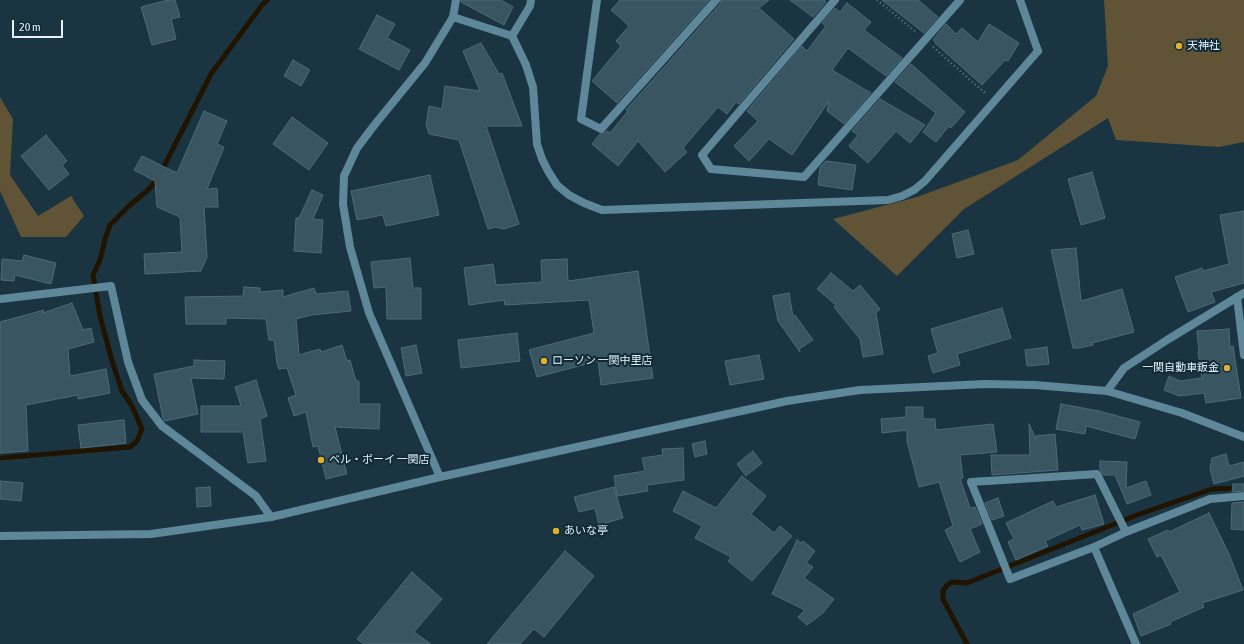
<!DOCTYPE html>
<meta charset="utf-8">
<style>
body{margin:0}
#map{position:relative;width:1244px;height:644px;overflow:hidden;background:#1a3541;font-family:"Asap Condensed",sans-serif}
canvas{display:block}
.scale{position:absolute;left:12px;top:20px;width:51px;height:18px;box-sizing:border-box;border:2px solid #e4f3fb;border-top:0;padding-left:5px;font-size:12px;line-height:14px;white-space:nowrap;color:#e4f3fb;-webkit-text-stroke:3px #102b36;paint-order:stroke}
</style>
<div id="map">
<canvas width="1244" height="644"></canvas>
<div class="scale">20 m</div>
</div>
<script>
const g = document.querySelector('canvas').getContext('2d');
g.lineJoin = 'round';
function fillPath(path, color) {
  g.fillStyle = color;
  g.fill(path, 'evenodd');
}
function poly(rows) {
  const path = new Path2D();
  for (const r of rows) {
    path.moveTo(r[0], r[1]);
    for (let i = 2; i < r.length; i += 2) path.lineTo(r[i], r[i + 1]);
  }
  return path;
}
function strokePath(path, color, width, dash) {
  g.strokeStyle = color;
  g.lineWidth = width;
  g.lineCap = dash ? 'butt' : 'round';
  g.setLineDash(dash || []);
  g.stroke(path);
}
function label(font, color, halo, rows, align = 'center') {
  g.font = font + ' "Asap Condensed","Noto Sans JP",sans-serif';
  g.lineWidth = 4;
  g.setLineDash([]);
  g.textBaseline = 'middle';
  g.strokeStyle = halo;
  g.fillStyle = color;
  for (const [text, x, y, turn = 0] of rows) {
    g.save();
    g.translate(x, y);
    g.rotate((+turn || 0) * Math.PI / 180);
    g.textAlign = isNaN(turn) ? turn : align;
    if (halo) g.strokeText(text, 0, 0);
    g.fillText(text, 0, 0);
    g.restore();
  }
}
const green = poly([
 [1104,0,1244,0,1244,142,1219,147,1116,140,1108,118,964,209,897,276,833,219,917,197,1018,160,1096,96,1108,66],
 [0,97,13,119,10,175,38,216,71,196,84,216,66,237,21,237,0,191]
]);
const stream = poly([
 [0,458,130,447,137,441,142,429,132,406,122,391,112,361,100,316,93,275,100,260,105,239,110,225,130,205,147,191,157,180,211,74,262,5,267,0],
 [967,644,943,599,943,591,947,585,952,582,967,583,1137,515,1212,489,1244,488]
]);
const building = poly([
 [168,0,175,0,180,17,171,19,176,39,152,45,141,7,168,0],
 [461,0,501,0,513,7,504,25,461,2,461,0],
 [620,0,709,0,617,103,592,81,621,46,616,41,629,26,611,10,620,0],
 [721,0,769,0,759,8,794,39,739,104,736,102,727,114,718,107,683,148,687,152,665,172,638,141,618,166,592,144,600,134,602,134,607,131,610,133,628,111,626,110,720,4,721,0],
 [790,0,824,0,826,2,813,17,790,0],
 [882,0,918,0,938,17,924,33,882,0],
 [847,3,871,22,864,30,902,58,886,76,848,48,832,70,871,93,844,124,827,111,829,101,792,155,769,139,749,161,734,146,758,121,747,111,802,46,807,51,826,26,822,23,835,8,840,12,847,3],
 [377,15,395,24,387,38,410,50,399,70,359,49,377,15],
 [946,24,956,34,962,28,978,42,989,24,1019,43,1008,61,1005,60,982,85,935,43,936,42,933,40,946,24],
 [481,43,499,74,502,73,522,126,486,126,519,224,504,229,495,227,488,229,459,140,429,134,426,125,429,106,442,109,445,86,480,91,463,51,481,43],
 [293,60,310,70,301,86,284,76,293,60],
 [911,64,965,112,951,128,949,126,936,142,923,132,936,113,895,82,911,64],
 [880,99,925,125,910,143,896,131,868,163,849,146,858,135,852,131,880,99],
 [204,111,227,121,217,144,224,147,207,189,217,188,218,207,204,207,207,257,201,271,145,274,144,254,182,252,180,217,157,207,155,181,134,170,142,156,177,173,204,111],
 [292,117,328,143,309,170,273,144,292,117],
 [46,135,67,161,62,165,69,174,49,190,21,156,46,135],
 [826,161,856,165,852,190,818,185,820,167,826,161],
 [1092,172,1105,218,1081,225,1068,179,1092,172],
 [430,175,439,215,386,226,383,215,357,220,351,191,430,175],
 [312,190,323,195,313,219,323,220,321,253,294,251,296,218,299,218,312,190],
 [1244,211,1244,283,1211,292,1215,302,1188,312,1175,277,1202,268,1203,271,1229,264,1220,215,1244,211],
 [968,230,974,254,957,258,952,234,968,230],
 [1076,248,1081,301,1122,289,1134,332,1092,343,1093,345,1079,348,1073,348,1051,250,1076,248],
 [24,255,56,263,51,284,15,275,14,281,1,280,2,259,22,261,24,255],
 [410,258,413,288,421,288,421,319,387,319,386,287,374,288,371,262,410,258],
 [567,259,568,281,638,271,653,378,601,385,598,361,537,377,529,350,594,333,589,300,505,305,504,300,469,305,464,268,493,264,496,285,542,282,541,260,567,259],
 [831,273,853,291,860,285,880,309,876,313,883,354,863,357,860,339,834,307,836,305,817,289,831,273],
 [244,287,260,288,260,292,283,290,283,297,314,288,316,294,348,291,351,311,311,315,296,319,299,355,320,349,321,352,342,345,347,361,350,360,356,381,359,381,359,404,380,404,379,429,335,427,347,474,326,479,318,446,313,447,306,412,294,416,288,398,296,395,287,368,279,369,277,363,274,340,269,340,268,334,266,319,226,318,226,324,186,324,185,297,243,296,244,287],
 [789,293,793,317,795,315,813,340,799,349,800,352,778,321,773,296,789,293],
 [72,303,83,330,91,328,94,342,68,349,70,376,106,369,110,393,78,399,78,395,26,405,28,451,0,453,0,322,44,310,43,313,72,303],
 [1002,308,1011,338,957,354,960,365,933,373,928,356,938,353,931,329,1002,308],
 [1229,329,1230,347,1233,346,1241,398,1206,403,1204,393,1179,396,1164,390,1169,376,1180,381,1202,378,1198,352,1199,352,1197,331,1229,329],
 [517,333,520,361,461,368,458,340,517,333],
 [416,345,422,373,406,376,401,348,416,345],
 [1047,347,1049,364,1027,366,1025,350,1047,347],
 [759,355,764,379,730,385,725,361,759,355],
 [194,360,225,361,224,379,191,378,198,414,165,421,163,418,154,374,194,366,194,360],
 [256,380,267,416,260,419,266,461,248,463,243,432,201,432,201,406,241,406,235,387,256,380],
 [1061,404,1099,411,1140,422,1135,439,1086,426,1085,434,1056,429,1061,404],
 [906,407,923,407,923,419,935,419,936,430,993,424,997,452,960,455,963,478,960,478,970,508,975,507,982,524,970,529,980,552,960,562,945,530,953,526,939,482,919,487,907,441,907,430,882,433,881,419,906,417,906,407],
 [124,420,126,443,81,448,78,425,124,420],
 [1029,424,1036,439,1036,436,1055,434,1058,470,992,475,991,455,1030,455,1029,424],
 [705,441,707,454,695,457,692,444,705,441],
 [683,448,684,480,647,485,648,491,617,496,614,476,645,471,642,458,663,455,662,449,683,448],
 [753,451,762,463,746,476,737,464,753,451],
 [1226,454,1229,466,1244,462,1244,476,1214,484,1210,469,1212,458,1226,454],
 [1100,461,1127,462,1126,488,1146,481,1151,495,1127,504,1115,475,1103,475,1100,469,1100,461],
 [742,476,766,496,751,514,774,533,780,526,792,536,752,581,728,561,731,557,695,538,702,526,673,511,683,491,716,508,742,476],
 [0,481,23,483,21,501,0,499,0,481],
 [1233,484,1244,484,1244,491,1232,492,1233,484],
 [210,487,211,506,197,507,196,488,210,487],
 [614,487,623,518,599,525,595,508,579,512,574,497,614,487],
 [1095,495,1104,524,1082,530,1080,525,1045,541,1048,546,1016,560,1008,542,1014,539,1006,523,1053,501,1056,507,1095,495],
 [998,498,1004,516,992,520,985,503,998,498],
 [1244,502,1244,530,1231,529,1232,503,1244,502],
 [1209,513,1229,554,1243,590,1202,603,1204,607,1170,622,1171,624,1141,636,1133,614,1180,592,1161,555,1157,557,1148,539,1168,530,1169,532,1209,513],
 [797,540,801,543,803,541,815,551,806,563,813,567,804,578,834,599,823,613,807,625,798,617,805,610,772,594,797,540],
 [565,551,594,576,544,637,534,629,520,644,487,644,565,551],
 [412,572,442,599,414,632,431,644,364,644,357,639,412,572]
]);
const path = poly([
 [877,0,916,32],
 [933,47,985,93]
]);
const minor = poly([
 [597,0,581,119,601,129,716,0],
 [835,0,702,155,711,169,804,177,960,0],
 [1020,0,1038,51],
 [512,36,530,6,531,0],
 [1237,297,1244,355],
 [0,299,111,286,128,362,142,400,162,426,256,496,271,517],
 [1107,391,1124,368,1167,340,1244,293],
 [1126,532,1097,474,971,482,1010,579,1094,547,1126,532,1210,499,1244,496],
 [1094,547,1136,644]
]);
const tertiary = poly([
 [453,17,512,36,526,65,533,87,537,144,542,159,548,171,557,185,569,195,584,203,602,210,888,200,902,196,914,190,925,181,1038,51],
 [440,477,369,313,350,247,343,204,344,176,357,148,376,123,425,63,453,17,456,0],
 [0,536,151,534,271,517,440,477,787,401,860,390,985,384,1035,385,1107,391,1182,413,1244,437]
]);
const markers = [
 [1179,46,4,"#e1af34"],
 [544,361,4,"#e1af34"],
 [1227,368,4,"#e1af34"],
 [321,460,4,"#e1af34"],
 [556,531,4,"#e1af34"]
];
const poiNames = [
 ["天神社",1187,46],
 ["ローソン 一関中里店",552,361],
 ["一関自動車鈑金",1219,368,"right"],
 ["ベル・ボーイ 一関店",329,460],
 ["あいな亭",564,531]
];
fillPath(green, '#615336');
strokePath(stream, '#201400', 5);
fillPath(building, '#3a5562');
strokePath(building, '#4e6a77', 1);
strokePath(path, '#627883', 2.5, [1, 3]);
strokePath(minor, '#5e879a', 8);
strokePath(tertiary, '#5e879a', 8);
for (const [x, y, r, color] of markers) {
  const dot = new Path2D();
  dot.arc(x, y, r, 0, 2 * Math.PI);
  g.fillStyle = color;
  g.fill(dot);
  strokePath(dot, '#102b36', 1.5);
}
label('11px', '#e4f3fb', '#102b36', poiNames, 'left');
</script>
